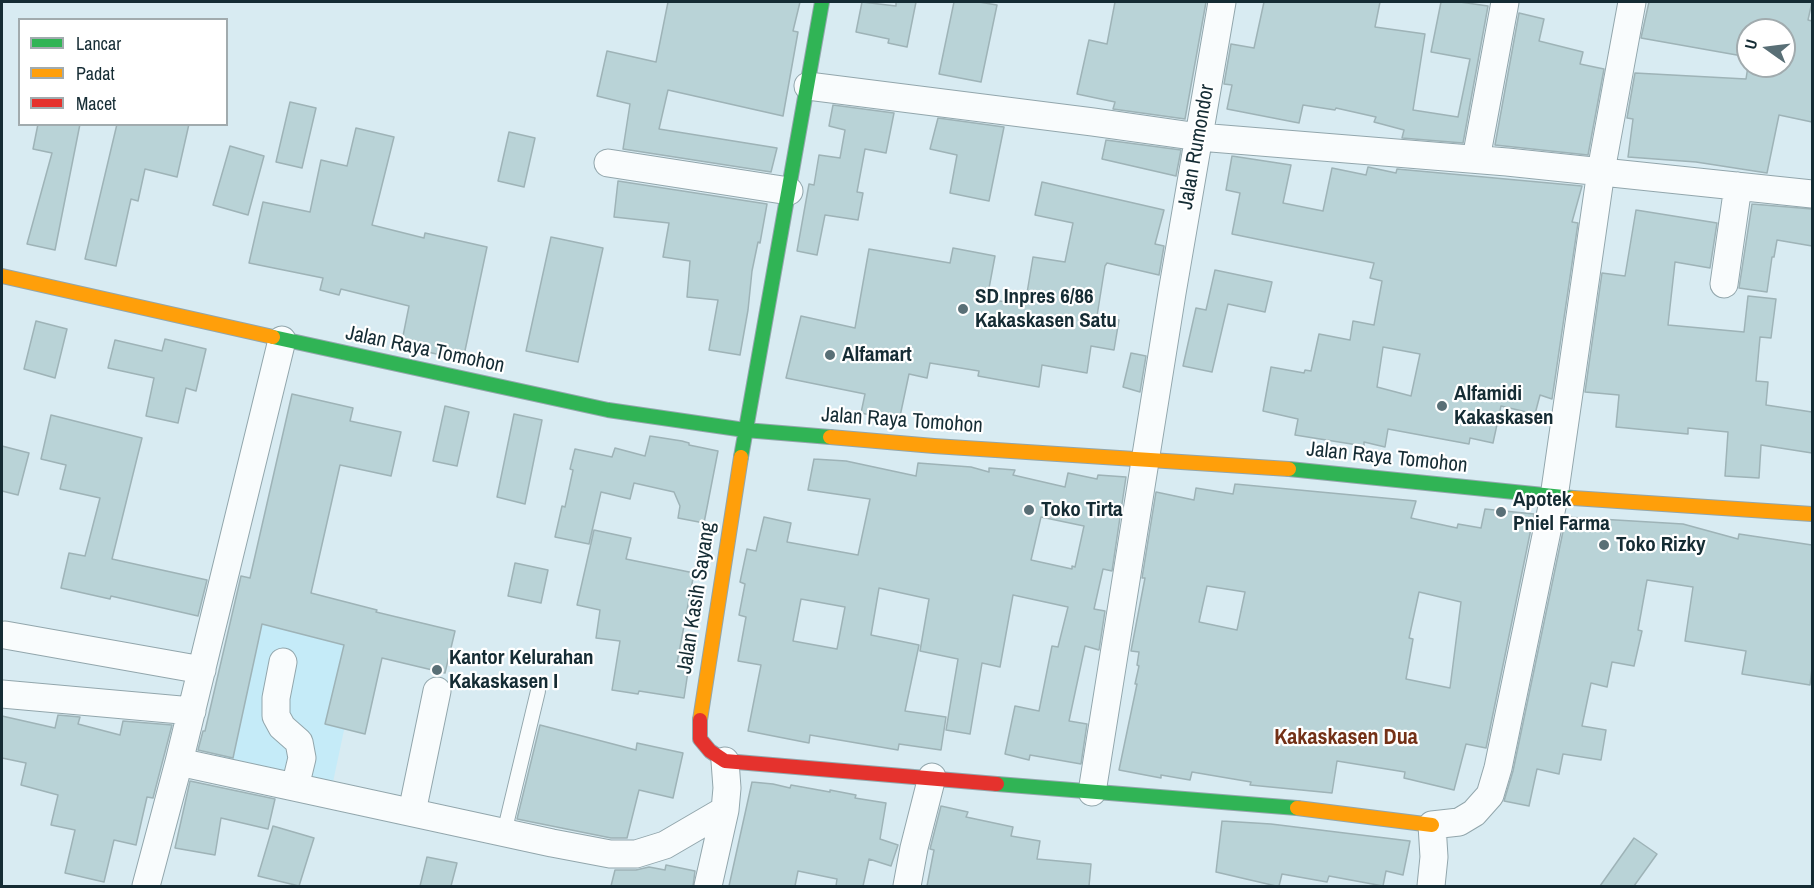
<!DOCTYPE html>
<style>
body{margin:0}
#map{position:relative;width:1814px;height:888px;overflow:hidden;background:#d8ebf2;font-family:"Archivo Narrow",sans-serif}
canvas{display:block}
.frame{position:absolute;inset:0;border:3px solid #152c34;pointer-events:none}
.legend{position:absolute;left:18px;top:18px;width:210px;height:108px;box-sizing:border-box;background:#fff;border:2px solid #a1abae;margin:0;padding:8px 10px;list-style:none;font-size:18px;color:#152c34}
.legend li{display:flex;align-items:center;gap:12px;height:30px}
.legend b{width:30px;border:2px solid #a1abae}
.north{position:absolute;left:1736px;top:18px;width:60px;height:60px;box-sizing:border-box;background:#fff;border:2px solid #a1abae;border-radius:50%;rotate:284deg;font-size:16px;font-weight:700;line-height:24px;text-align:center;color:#152c34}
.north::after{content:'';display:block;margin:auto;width:21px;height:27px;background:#596f76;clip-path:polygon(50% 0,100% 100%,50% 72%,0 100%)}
</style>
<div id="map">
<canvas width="1814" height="888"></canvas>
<div class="frame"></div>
<ul class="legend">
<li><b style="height:8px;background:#30b455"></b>Lancar</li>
<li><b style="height:8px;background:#ff9f0a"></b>Padat</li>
<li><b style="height:8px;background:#e5322d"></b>Macet</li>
</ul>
<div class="north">U</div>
</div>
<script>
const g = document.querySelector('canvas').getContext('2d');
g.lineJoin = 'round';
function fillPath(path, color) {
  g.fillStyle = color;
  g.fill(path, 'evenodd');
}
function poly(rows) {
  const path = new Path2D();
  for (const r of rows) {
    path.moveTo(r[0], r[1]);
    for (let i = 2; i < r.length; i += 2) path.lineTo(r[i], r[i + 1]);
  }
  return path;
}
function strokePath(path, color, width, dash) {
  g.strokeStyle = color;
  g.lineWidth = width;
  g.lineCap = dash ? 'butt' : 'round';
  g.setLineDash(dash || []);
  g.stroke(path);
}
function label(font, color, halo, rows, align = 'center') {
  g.font = font + ' "Archivo Narrow",sans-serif';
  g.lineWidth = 4.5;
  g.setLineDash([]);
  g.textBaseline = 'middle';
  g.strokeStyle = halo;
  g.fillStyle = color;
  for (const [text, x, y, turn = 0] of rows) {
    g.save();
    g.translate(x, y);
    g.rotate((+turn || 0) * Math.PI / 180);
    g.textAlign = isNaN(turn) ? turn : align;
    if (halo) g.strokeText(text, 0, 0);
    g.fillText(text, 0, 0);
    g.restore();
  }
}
const built = poly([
 [248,600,384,628,357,669,333,782,215,757]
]);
const building = poly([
 [668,2,800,2,793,31,798,32,783,116,668,90,659,129,777,148,771,172,623,149,630,104,597,96,607,51,656,62,668,2],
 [862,2,896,6,896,2,916,2,907,47,888,43,889,39,856,32,862,2],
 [954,2,979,2,997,5,981,82,939,74,954,2],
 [1115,2,1206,2,1185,119,1113,109,1115,102,1077,94,1089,40,1107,44,1115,2],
 [1264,2,1380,2,1375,27,1425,34,1413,110,1458,117,1470,59,1431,52,1441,2,1460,2,1488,6,1463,143,1402,138,1404,130,1374,122,1376,117,1336,108,1335,110,1303,105,1299,123,1227,109,1232,85,1224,84,1231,44,1254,48,1264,2],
 [1649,2,1812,2,1808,20,1812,21,1812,122,1779,115,1767,173,1696,162,1628,157,1633,119,1627,118,1635,73,1746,79,1748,66,1784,66,1784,30,1748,30,1748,57,1641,38,1649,2],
 [1519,13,1544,19,1539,41,1583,52,1580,64,1604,69,1588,155,1495,145,1519,13],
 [290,102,316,108,302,168,276,162,290,102],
 [833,105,894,113,886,153,865,149,857,192,863,193,858,220,825,215,817,255,797,251,809,184,814,185,819,155,840,158,845,130,829,126,833,105],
 [938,118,1004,127,989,201,950,193,957,155,930,149,938,118],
 [38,124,80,124,55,250,27,244,52,153,33,149,38,124],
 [117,124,189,124,177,177,145,169,138,201,131,199,116,266,85,259,117,124],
 [356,128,394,137,372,225,424,238,425,233,487,247,463,360,401,346,409,306,341,289,339,295,320,290,323,278,249,263,263,202,310,212,321,160,347,166,356,128],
 [509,132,535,138,524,187,498,181,509,132],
 [1106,140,1181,150,1176,176,1102,159,1106,140],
 [230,146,264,156,248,215,213,205,230,146],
 [1232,156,1291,165,1283,203,1323,211,1332,168,1366,175,1368,167,1396,173,1397,169,1582,186,1572,222,1578,223,1552,399,1540,395,1535,414,1501,406,1493,443,1470,438,1469,444,1388,429,1385,447,1364,442,1364,446,1295,435,1298,419,1263,411,1271,367,1304,373,1305,370,1311,371,1319,334,1350,340,1353,321,1374,325,1382,281,1370,278,1374,263,1232,234,1240,193,1226,190,1232,156],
 [1383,347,1420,354,1411,396,1377,387,1383,347],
 [618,181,767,204,760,243,758,242,752,271,748,310,740,355,709,350,718,300,687,297,690,261,663,257,669,223,614,217,618,181],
 [1042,182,1164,210,1155,244,1164,246,1159,275,1107,263,1105,266,1097,316,1119,320,1114,350,1091,346,1087,373,1042,365,1039,387,978,376,979,371,930,363,927,378,909,374,899,421,861,413,865,394,786,378,801,316,855,328,869,249,950,263,953,248,995,256,987,299,1025,305,1033,257,1065,262,1073,223,1035,215,1042,182],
 [1752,204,1812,209,1812,246,1777,240,1774,257,1772,257,1767,292,1739,288,1752,204],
 [1636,210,1717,223,1710,268,1675,262,1668,325,1744,332,1748,296,1776,299,1771,338,1760,337,1756,381,1768,382,1766,405,1812,412,1812,453,1761,445,1759,478,1725,476,1728,432,1688,428,1688,434,1616,427,1619,395,1585,392,1602,273,1625,276,1636,210],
 [551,237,603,248,578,362,526,351,551,237],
 [1215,270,1272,282,1265,312,1228,304,1212,372,1183,366,1196,308,1206,310,1215,270],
 [36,321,67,329,55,378,24,369,36,321],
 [165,339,206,349,196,391,186,388,178,423,146,416,154,378,108,368,115,340,162,351,165,339],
 [1131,353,1146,356,1140,392,1123,387,1131,353],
 [292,394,353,408,350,421,401,432,391,476,340,465,311,593,377,610,376,612,455,631,445,673,382,658,365,734,325,724,344,645,262,624,233,758,198,750,203,731,205,731,241,576,250,578,292,394],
 [445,406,469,412,457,466,433,461,445,406],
 [514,414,542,420,525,504,497,497,514,414],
 [51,415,142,438,112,559,207,580,198,616,111,596,110,599,61,588,69,553,85,556,100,498,60,489,66,465,41,459,51,415],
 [650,436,682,441,689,443,689,445,718,451,704,523,678,518,680,506,674,492,634,483,630,499,601,492,589,544,555,537,562,506,565,507,573,470,570,469,575,449,612,457,615,448,645,456,650,436],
 [2,446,29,453,18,495,2,491,2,446],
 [814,459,846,461,916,476,918,463,971,467,989,472,989,468,1015,470,1013,475,1065,487,1068,473,1097,479,1098,475,1126,477,1112,571,1103,569,1094,609,1105,611,1099,650,1085,646,1069,721,1087,724,1081,764,1030,755,1029,760,1005,754,1015,706,1039,711,1052,646,1058,647,1068,607,1013,595,1000,667,982,663,970,734,946,730,958,659,920,651,929,599,879,588,871,635,919,645,905,711,946,717,941,750,899,744,898,750,810,735,809,743,748,731,761,665,738,661,746,617,739,615,745,584,740,582,747,549,756,551,764,517,791,523,787,542,858,555,870,499,808,490,814,459],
 [1041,517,1084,526,1075,567,1072,566,1072,569,1031,560,1041,517],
 [801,599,845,607,837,649,793,641,801,599],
 [1235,484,1416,501,1411,518,1457,528,1458,524,1481,528,1485,509,1534,514,1486,748,1466,744,1454,790,1404,778,1405,772,1337,761,1332,793,1250,785,1251,782,1192,772,1190,780,1161,775,1161,778,1119,770,1137,684,1135,684,1139,666,1137,665,1139,652,1131,651,1145,578,1142,578,1156,492,1194,500,1196,488,1233,494,1235,484],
 [1207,586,1245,592,1237,630,1199,622,1207,586],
 [1419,592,1461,602,1450,688,1406,679,1413,639,1409,638,1419,592],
 [1566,517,1683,524,1738,539,1739,534,1812,545,1812,668,1810,685,1742,674,1746,651,1685,641,1693,587,1647,580,1638,630,1642,631,1634,666,1612,662,1607,687,1591,683,1582,726,1606,730,1601,760,1563,754,1559,774,1537,769,1529,806,1504,801,1513,771,1566,517],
 [594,530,631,538,626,559,694,573,677,663,689,665,684,698,639,691,638,694,612,690,620,641,596,638,600,610,577,605,594,530],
 [515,563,548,570,541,603,508,596,515,563],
 [58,715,80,717,78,724,120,735,123,721,172,725,153,798,147,797,136,845,114,840,104,882,65,873,75,830,51,825,58,795,21,785,26,763,2,758,2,716,55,728,58,715],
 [540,725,636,750,637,743,683,753,673,798,639,790,627,838,611,838,517,819,540,725],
 [190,781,275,799,268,829,221,818,215,855,175,848,190,781],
 [752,782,773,784,790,788,791,785,830,792,830,790,856,795,855,798,886,803,880,839,898,845,891,866,869,859,863,886,836,886,837,879,798,871,795,886,729,886,752,782],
 [941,806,968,812,966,817,1013,827,1011,836,1040,841,1037,859,1091,864,1089,886,927,886,934,850,930,849,941,806],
 [1222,821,1271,824,1410,841,1403,875,1386,871,1383,886,1329,876,1327,882,1282,874,1279,886,1276,886,1216,872,1222,821],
 [273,826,314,838,299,886,258,876,273,826],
 [1634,838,1657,854,1634,886,1600,886,1634,838],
 [427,857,457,863,451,886,420,886,427,857],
 [666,865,695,871,693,886,611,886,615,870,636,870,649,867,665,870,666,865]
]);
const lane = poly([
 [504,833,538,691]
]);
const street = poly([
 [808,86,1093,122,1199,137,1507,162,1812,194],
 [1476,159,1505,2],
 [608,163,789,191],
 [1724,284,1738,186],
 [5,635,202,670],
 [283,662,276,698,276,716,282,727,299,742,302,758,295,787],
 [2,694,192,711],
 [179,762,552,843,610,854,636,854,665,845,725,810,727,788,725,761],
 [1092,792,1172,293,1222,2],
 [412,812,437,691],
 [146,886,179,762,282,340],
 [708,886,725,810],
 [907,886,914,848,932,777],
 [1431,886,1434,857,1432,825,1459,822,1474,813,1490,795,1498,768,1554,497,1601,171,1632,2]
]);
const fast = poly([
 [273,337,608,410,745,430,830,437],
 [741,457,822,2],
 [1289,469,1573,498],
 [997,784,1297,808]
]);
const slow = poly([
 [2,276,273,337],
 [830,437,934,446,1289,469],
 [1573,498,1812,514],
 [700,720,741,457],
 [1297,808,1432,825]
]);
const jam = poly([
 [700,720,700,739,710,751,725,761,997,784]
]);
const markers = [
 [963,309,6,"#596f76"],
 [830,355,6,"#596f76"],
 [1442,406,6,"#596f76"],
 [1029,510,6,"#596f76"],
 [1501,512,6,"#596f76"],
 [1604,545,6,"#596f76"],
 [437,670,6,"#596f76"]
];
const streetNames = [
 ["Jalan Rumondor",1197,147,-80],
 ["Jalan Raya Tomohon",425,350,12],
 ["Jalan Raya Tomohon",902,421,4],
 ["Jalan Raya Tomohon",1387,458,6],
 ["Jalan Kasih Sayang",697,598,-81]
];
const poiNames = [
 ["SD Inpres 6/86",975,297],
 ["Kakaskasen Satu",975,321],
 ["Alfamart",842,355],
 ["Alfamidi",1454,394],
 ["Kakaskasen",1454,418],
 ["Apotek",1513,500],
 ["Pniel Farma",1513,524],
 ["Toko Tirta",1041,510],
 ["Toko Rizky",1616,545],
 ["Kantor Kelurahan",449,658],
 ["Kakaskasen I",449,682]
];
const neighbourhoodNames = [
 ["Kakaskasen Dua",1346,738]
];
fillPath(built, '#c5ebf8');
fillPath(building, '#b9d3d7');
strokePath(building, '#9eb3b7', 1.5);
strokePath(lane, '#92a6ac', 16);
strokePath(street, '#92a6ac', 29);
strokePath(fast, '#92a6ac', 16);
strokePath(slow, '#92a6ac', 16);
strokePath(jam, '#92a6ac', 16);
strokePath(lane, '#f9fcfd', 14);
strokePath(street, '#f9fcfd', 27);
strokePath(fast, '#30b455', 14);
strokePath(slow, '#ff9f0a', 14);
strokePath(jam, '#e5322d', 14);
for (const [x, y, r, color] of markers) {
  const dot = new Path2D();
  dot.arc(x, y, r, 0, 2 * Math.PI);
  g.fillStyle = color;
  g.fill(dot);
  strokePath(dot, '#fff', 2);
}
label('21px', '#152c34', '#fff', streetNames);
label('bold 21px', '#152c34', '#fff', poiNames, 'left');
label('bold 22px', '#733117', '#fff', neighbourhoodNames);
</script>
